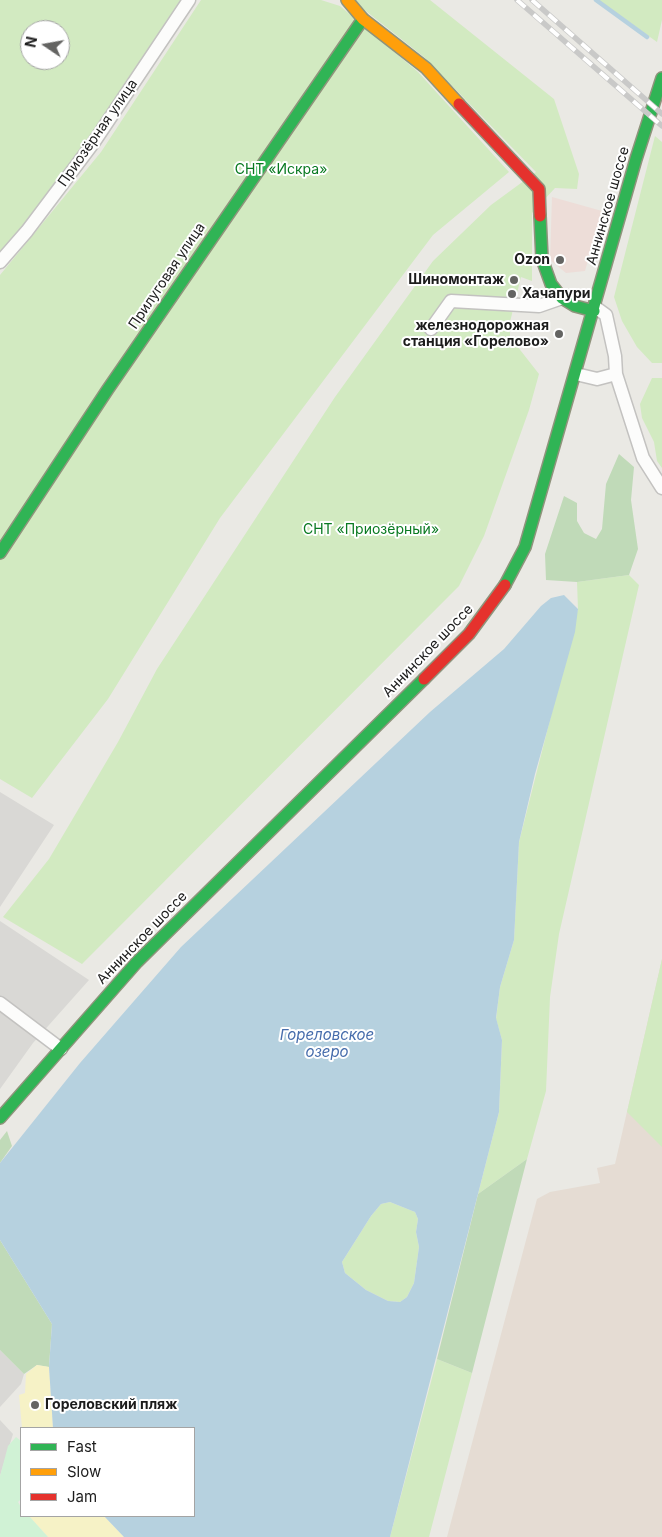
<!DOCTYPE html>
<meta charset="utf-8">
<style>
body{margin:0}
#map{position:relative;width:662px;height:1537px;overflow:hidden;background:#eae9e4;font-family:Inter,sans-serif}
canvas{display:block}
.legend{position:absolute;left:20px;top:1427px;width:175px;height:90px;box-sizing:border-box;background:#fff;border:1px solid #a4a4a4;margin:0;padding:6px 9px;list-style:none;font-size:15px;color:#1c1c1c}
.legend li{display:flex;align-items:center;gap:10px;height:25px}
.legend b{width:25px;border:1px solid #a4a4a4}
.north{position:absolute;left:20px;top:20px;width:50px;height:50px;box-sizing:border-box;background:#fff;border:1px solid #a4a4a4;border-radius:50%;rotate:282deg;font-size:14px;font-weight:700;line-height:20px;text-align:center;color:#1c1c1c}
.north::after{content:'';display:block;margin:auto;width:18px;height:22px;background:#646462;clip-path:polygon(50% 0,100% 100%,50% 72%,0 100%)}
</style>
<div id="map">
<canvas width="662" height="1537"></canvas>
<ul class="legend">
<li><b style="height:6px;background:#30b455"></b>Fast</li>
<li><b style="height:6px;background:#ff9f0a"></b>Slow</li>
<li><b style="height:6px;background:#e5322d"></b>Jam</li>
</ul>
<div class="north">N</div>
</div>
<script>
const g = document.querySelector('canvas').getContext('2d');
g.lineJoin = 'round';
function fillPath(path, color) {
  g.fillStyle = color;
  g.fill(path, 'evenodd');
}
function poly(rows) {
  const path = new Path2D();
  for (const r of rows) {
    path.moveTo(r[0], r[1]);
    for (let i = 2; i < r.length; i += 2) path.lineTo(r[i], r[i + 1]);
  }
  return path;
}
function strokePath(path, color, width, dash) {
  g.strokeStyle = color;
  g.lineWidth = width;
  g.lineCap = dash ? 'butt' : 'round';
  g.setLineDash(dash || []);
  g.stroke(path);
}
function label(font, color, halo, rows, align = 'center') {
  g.font = font + ' Inter,sans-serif';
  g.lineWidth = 4;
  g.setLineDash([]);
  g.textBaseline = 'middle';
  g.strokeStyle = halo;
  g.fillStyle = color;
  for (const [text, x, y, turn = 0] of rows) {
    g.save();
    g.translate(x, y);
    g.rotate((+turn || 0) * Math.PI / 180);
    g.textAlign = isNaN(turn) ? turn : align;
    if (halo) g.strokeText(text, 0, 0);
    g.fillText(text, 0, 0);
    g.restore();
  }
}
const residential = poly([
 [0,792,54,825,0,907],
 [0,921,89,980,33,1043,0,1089],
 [0,1350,24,1374,21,1384,0,1407],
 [0,1420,13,1434,0,1476]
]);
const commercial = poly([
 [552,197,602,211,585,271,566,273,550,260]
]);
const military = poly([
 [662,959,662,1537,447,1537,537,1199,550,1192,600,1183,597,1168,615,1164]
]);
const grass = poly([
 [0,0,189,0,0,262],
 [30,30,60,30,60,60,30,60],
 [201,0,321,0,340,6,418,72,509,172,433,235,220,518,108,699,32,798,0,779,0,275,101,152],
 [356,0,430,0,554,99,579,174,577,189,555,188,532,213,532,281,521,277,510,322,510,337,539,374,529,410,484,536,459,586,82,964,3,917,49,859,118,742,157,669,335,397,433,261,491,205,536,172,424,57,362,8],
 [598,0,662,0,662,20,657,42],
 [655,136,662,142,662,363,652,363,637,347,622,321,614,297],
 [652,378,662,378,662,468,657,461,654,442,642,418,640,404],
 [629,575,639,585,559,934,550,997,546,1091,527,1159,478,1194,499,1112,502,1040,496,1019,500,987,514,940,519,842,578,609,577,582],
 [662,959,662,1147,627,1112],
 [390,1202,415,1212,418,1219,416,1232,419,1247,414,1283,407,1297,400,1302,388,1301,366,1290,345,1273,342,1262,371,1216,381,1204],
 [437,1359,472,1373,429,1537,390,1537]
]);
const forest = poly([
 [619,454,634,467,631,500,638,549,629,575,577,582,546,580,545,554,564,496,577,503,577,521,584,533,596,539,602,529,606,484],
 [7,1131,12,1146,0,1163,0,1140],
 [527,1159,472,1373,437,1359,478,1194],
 [0,1240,52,1324,49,1367,37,1365,24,1374,0,1350]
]);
const sand = poly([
 [37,1365,49,1367,53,1428,22,1428,19,1395,25,1393,26,1374],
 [29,1516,104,1516,124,1537,48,1537]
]);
const park = poly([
 [16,1437,21,1441,21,1499,18,1502,21,1507,21,1516,29,1516,48,1537,0,1537,0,1476,8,1446]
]);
const water = poly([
 [564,595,578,609,575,632,535,774,519,842,514,940,500,987,496,1018,502,1040,499,1112,390,1537,124,1537,104,1516,194,1516,194,1428,53,1428,49,1367,52,1324,0,1240,0,1163,80,1063,181,947,430,712,504,649,541,606,551,598],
 [390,1202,415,1212,418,1219,416,1232,419,1247,414,1283,407,1297,400,1302,388,1301,366,1290,345,1273,342,1262,371,1216,381,1204]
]);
const stream = poly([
 [596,0,647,37]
]);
const street = poly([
 [0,262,27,231,94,142,189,0],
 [595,307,606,315,615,356,616,374,643,458,662,488],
 [431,329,451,301,539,306,562,298],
 [576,374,597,379,616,374],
 [0,1003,61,1049]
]);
const fast = poly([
 [540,216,542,259,551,284,562,298,575,306,594,311],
 [0,553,108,389,363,19],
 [505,585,525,547,636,159,662,78],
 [0,1118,137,962,424,679]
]);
const slow = poly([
 [347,0,363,19,426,68,459,104]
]);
const jam = poly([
 [459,104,539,189,540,216],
 [424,679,469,634,505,585]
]);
const rail = poly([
 [517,0,662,126],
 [532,0,662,114]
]);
const markers = [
 [560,260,5,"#646462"],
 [514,280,5,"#646462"],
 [512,294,5,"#646462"],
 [559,334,5,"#646462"],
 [35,1405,5,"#646462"]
];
const streetNames = [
 ["Приозёрная улица",98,133,-55],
 ["Аннинское шоссе",608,206,-74],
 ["Прилуговая улица",167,276,-56],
 ["Аннинское шоссе",428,651,-46],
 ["Аннинское шоссе",142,938,-46]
];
const parkNames = [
 ["СНТ «Искра»",281,170],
 ["СНТ «Приозёрный»",371,530]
];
const poiNames = [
 ["Ozon",550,260],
 ["Шиномонтаж",504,280],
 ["Хачапури",522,294,"left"],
 ["железнодорожная",549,326],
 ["станция «Горелово»",549,342],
 ["Гореловский пляж",45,1405,"left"]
];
const waterNames = [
 ["Гореловское",327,1035],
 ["озеро",327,1052]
];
fillPath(residential, '#d9d8d5');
fillPath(commercial, '#edddd8');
fillPath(military, '#e5dcd3');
fillPath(grass, '#d2eac1');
fillPath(forest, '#c0dab8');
fillPath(sand, '#f6f2c6');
fillPath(park, '#d0f2d5');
fillPath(water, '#b6d1df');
strokePath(stream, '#b6d1df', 4.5);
strokePath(street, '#c3c2c0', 15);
strokePath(fast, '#8f947c', 14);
strokePath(slow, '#8f947c', 14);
strokePath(jam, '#8f947c', 14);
strokePath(street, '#fcfcfb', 12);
strokePath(fast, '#30b455', 11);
strokePath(slow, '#ff9f0a', 11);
strokePath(jam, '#e5322d', 11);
strokePath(rail, '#c9c9c8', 5.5);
strokePath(rail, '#fff', 4, [11]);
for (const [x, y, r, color] of markers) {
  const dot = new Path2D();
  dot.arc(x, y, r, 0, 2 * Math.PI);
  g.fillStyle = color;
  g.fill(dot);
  strokePath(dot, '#fff', 2);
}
label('14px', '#1c1c1c', '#fff', streetNames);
label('14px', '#097a21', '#fff', parkNames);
label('bold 14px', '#1c1c1c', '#fff', poiNames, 'right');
label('italic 15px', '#476dac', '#fff', waterNames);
</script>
